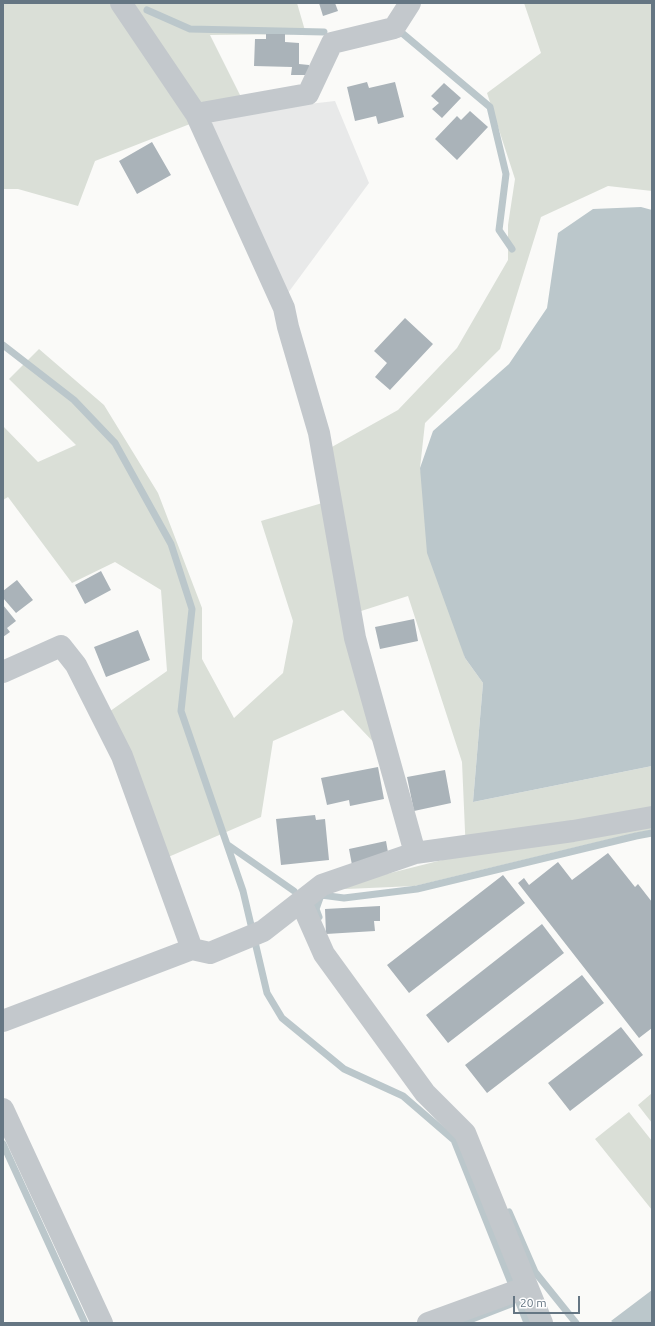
<!DOCTYPE html>
<style>
body{margin:0}
#map{position:relative;width:655px;height:1326px;overflow:hidden;background:#fafaf8;font-family:Ubuntu,sans-serif}
canvas{display:block}
.frame{position:absolute;inset:0;border:4px solid #657683;pointer-events:none}
.scale{position:absolute;left:513px;top:1296px;width:67px;height:18px;box-sizing:border-box;border:2px solid #657683;border-top:0;padding-left:5px;font-size:12px;line-height:14px;white-space:nowrap;color:#657683;-webkit-text-stroke:3px #fff;paint-order:stroke}
</style>
<div id="map">
<canvas width="655" height="1326"></canvas>
<div class="frame"></div>
<div class="scale">20 m</div>
</div>
<script>
const g = document.querySelector('canvas').getContext('2d');
g.lineJoin = 'round';
function fillPath(path, color) {
  g.fillStyle = color;
  g.fill(path, 'evenodd');
}
function poly(rows) {
  const path = new Path2D();
  for (const r of rows) {
    path.moveTo(r[0], r[1]);
    for (let i = 2; i < r.length; i += 2) path.lineTo(r[i], r[i + 1]);
  }
  return path;
}
function strokePath(path, color, width, dash) {
  g.strokeStyle = color;
  g.lineWidth = width;
  g.lineCap = dash ? 'butt' : 'round';
  g.setLineDash(dash || []);
  g.stroke(path);
}
const built = poly([
 [335,101,369,183,285,297,205,118,248,111]
]);
const green = poly([
 [3,3,297,3,306,34,210,35,248,111,190,124,95,161,78,206,18,189,3,189],
 [524,3,652,3,652,191,608,186,541,217,500,349,425,423,420,468,465,658,483,683,473,802,652,766,652,830,635,833,415,886,323,890,466,854,462,762,408,596,358,612,380,749,343,710,273,741,261,817,166,858,106,714,167,671,161,590,115,562,72,583,8,497,3,500,3,426,38,462,76,445,9,379,39,349,104,405,158,493,202,608,202,659,234,718,283,673,293,621,261,521,336,499,330,448,398,410,457,348,508,260,508,225,515,179,487,93,541,53],
 [652,1093,652,1123,638,1105],
 [629,1112,652,1141,652,1210,595,1139]
]);
const water = poly([
 [641,207,652,210,652,766,473,802,483,683,465,658,427,553,420,468,433,431,509,364,547,308,558,233,593,209],
 [652,1290,652,1323,614,1323,611,1321]
]);
const stream = poly([
 [147,10,190,29,324,32],
 [394,35,402,33,490,107,506,174,499,230,512,249],
 [3,345,74,400,115,443,171,544,192,609,181,711,243,891,267,993,282,1018,344,1069,403,1096,454,1140,527,1323],
 [228,845,294,891],
 [319,917,316,909,321,895,344,898,417,889,636,836,652,833],
 [3,1144,85,1323],
 [509,1212,535,1272,576,1323],
 [462,1323,511,1304]
]);
const building = poly([
 [319,3,335,3,338,11,323,16],
 [266,34,285,34,285,42,299,43,299,64,309,65,309,75,291,75,292,67,254,66,255,39,266,39],
 [367,82,369,88,395,82,404,117,378,124,376,116,355,121,347,87],
 [444,83,461,98,442,118,432,109,439,103,431,96],
 [470,111,488,127,457,160,435,139,457,116,461,120],
 [152,142,171,175,137,194,119,161],
 [405,318,433,344,390,390,375,377,387,363,374,351],
 [101,571,111,590,85,604,75,585],
 [17,580,33,600,16,613,3,598,3,591],
 [3,605,16,621,7,628,10,632,3,637],
 [414,619,418,641,380,649,375,627],
 [138,630,150,660,106,677,94,647],
 [378,767,384,799,350,806,349,800,327,805,321,778],
 [445,770,451,803,414,811,407,777],
 [315,815,316,820,325,819,329,860,281,865,276,819],
 [386,841,389,858,352,865,349,849],
 [608,853,635,887,638,884,652,902,652,1028,639,1038,518,883,524,878,529,885,558,862,572,880],
 [503,875,525,903,409,993,387,965],
 [380,906,380,921,374,921,375,931,326,934,325,909],
 [542,924,564,953,448,1043,426,1015],
 [582,975,604,1003,487,1093,465,1065],
 [621,1027,643,1055,570,1111,548,1083]
]);
const minor = poly([
 [121,3,196,114,284,308,288,327,319,433,355,638,415,853],
 [196,114,308,94,332,43,394,28,410,3],
 [3,672,61,646,76,665,122,756,192,949,210,953,263,931,322,885,415,853,573,831,652,817],
 [301,902,324,954,425,1093,465,1133,542,1323],
 [3,1021,192,949],
 [3,1109,102,1323],
 [428,1323,527,1287]
]);
fillPath(built, '#e8e9e9');
fillPath(green, '#dadfd7');
fillPath(water, '#bbc7cb');
strokePath(stream, '#bbc7cb', 7);
fillPath(building, '#aab3b9');
strokePath(minor, '#c3c8cc', 22);
</script>
